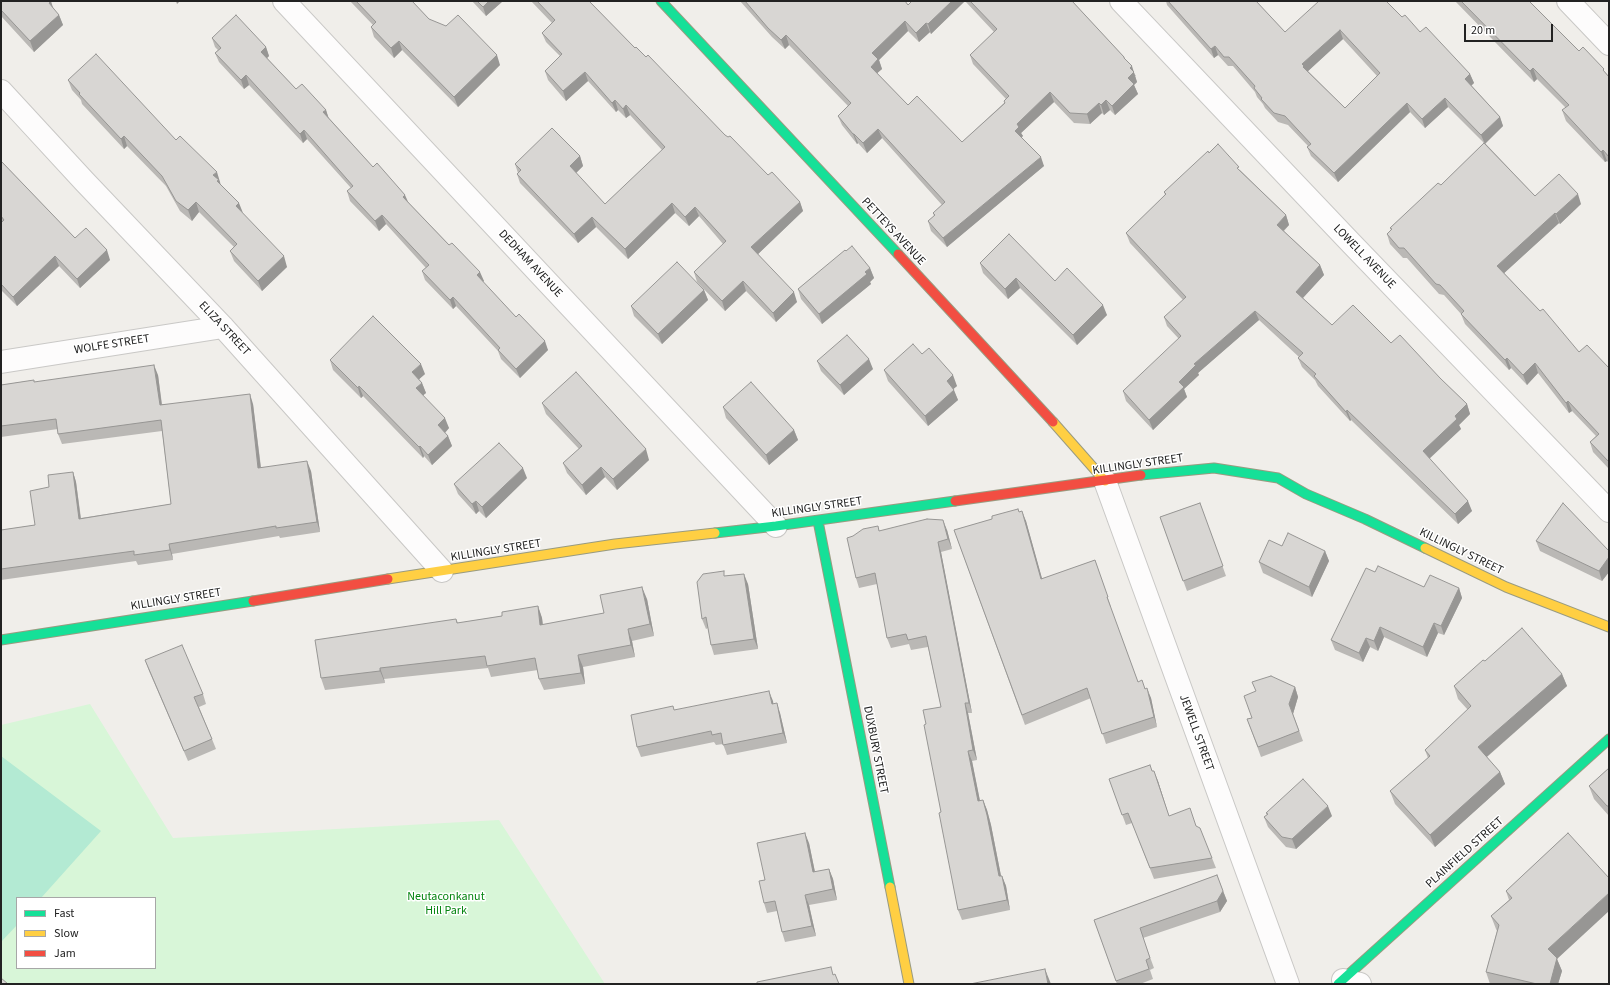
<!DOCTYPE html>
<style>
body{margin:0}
#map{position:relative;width:1610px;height:985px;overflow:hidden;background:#f0eeea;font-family:"Source Sans 3",sans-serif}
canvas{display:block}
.frame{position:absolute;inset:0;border:2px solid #222;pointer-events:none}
.legend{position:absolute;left:16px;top:897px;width:140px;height:72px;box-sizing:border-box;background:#fff;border:1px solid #a7a7a7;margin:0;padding:5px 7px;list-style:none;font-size:12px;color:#222}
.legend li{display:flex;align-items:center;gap:8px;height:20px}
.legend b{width:20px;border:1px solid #a7a7a7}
.scale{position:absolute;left:1464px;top:24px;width:89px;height:18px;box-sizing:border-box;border:2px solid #222;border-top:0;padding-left:5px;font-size:12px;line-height:14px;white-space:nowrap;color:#222;-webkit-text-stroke:3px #fff;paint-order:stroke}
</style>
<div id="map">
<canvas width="1610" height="985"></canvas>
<div class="frame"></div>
<ul class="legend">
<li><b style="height:5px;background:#16e098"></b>Fast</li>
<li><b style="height:5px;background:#ffcf43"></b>Slow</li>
<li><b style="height:5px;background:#f24e42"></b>Jam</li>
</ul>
<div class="scale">20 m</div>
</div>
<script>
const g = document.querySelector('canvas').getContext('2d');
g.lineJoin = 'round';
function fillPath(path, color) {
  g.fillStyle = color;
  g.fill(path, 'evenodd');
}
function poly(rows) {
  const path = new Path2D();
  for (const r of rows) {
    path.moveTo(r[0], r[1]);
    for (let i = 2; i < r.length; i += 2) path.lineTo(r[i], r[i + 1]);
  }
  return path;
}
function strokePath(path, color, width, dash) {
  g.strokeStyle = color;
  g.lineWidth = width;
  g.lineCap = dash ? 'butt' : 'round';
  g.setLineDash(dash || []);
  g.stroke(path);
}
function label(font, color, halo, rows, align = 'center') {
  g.font = font + ' "Source Sans 3",sans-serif';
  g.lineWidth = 3;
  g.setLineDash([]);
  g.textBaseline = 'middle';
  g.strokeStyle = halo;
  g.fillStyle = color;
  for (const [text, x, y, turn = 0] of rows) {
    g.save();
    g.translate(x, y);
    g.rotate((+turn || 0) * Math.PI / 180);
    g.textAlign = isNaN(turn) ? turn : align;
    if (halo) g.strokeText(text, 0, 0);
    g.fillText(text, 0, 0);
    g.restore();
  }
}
const park = poly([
 [90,704,173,838,499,820,605,984,1,984,1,725],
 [17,898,155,898,155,968,17,968]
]);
const pitch = poly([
 [1,756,101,831,41,898,17,898,17,925,1,942]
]);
const street = poly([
 [284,1,776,526],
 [1121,1,1350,242,1609,511],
 [1568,1,1609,44],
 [1,91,84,181,223,327,442,571],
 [1,362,223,327],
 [1105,481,1288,984],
 [1343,980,1360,984]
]);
const fast = poly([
 [661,1,898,254],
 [1141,475,1214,468,1278,478,1306,494,1365,519,1425,548],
 [818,521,890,887],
 [715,533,776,526,955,501],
 [1,640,253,601],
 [1338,984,1609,739]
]);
const slow = poly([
 [1053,422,1105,481],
 [1425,548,1506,587,1609,627],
 [388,579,615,544,715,533],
 [890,887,909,984]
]);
const jam = poly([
 [898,254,1053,422],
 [955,501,1141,475],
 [253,601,388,579]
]);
const wall = poly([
 [1,1,53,9,59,15,63,25,34,52,1,16],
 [350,1,412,1,429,19,500,65,458,107,402,50,394,58,374,37,371,27,373,25],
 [472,1,503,1,486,16],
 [531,1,589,1,635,48,646,57,725,135,768,175,800,202,803,211,758,254,797,302,776,322,746,291,725,311,697,282,694,272,723,244,699,216,689,226,675,213,628,259,596,227,578,243,520,183,517,174,518,173,515,164,580,156,583,166,576,173,605,204,662,150,630,115,626,118,618,110,616,112,588,81,566,101,548,80,545,71,560,56,546,42,542,33,552,23],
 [740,1,905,1,908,5,912,1,965,1,931,34,930,32,919,42,908,31,879,60,882,69,877,73,908,105,962,142,1004,103,1004,101,1006,99,973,64,970,55,994,32,965,1,1072,1,1124,57,1125,59,1136,76,1135,76,1137,82,1134,85,1138,94,1115,115,1110,110,1104,115,1102,113,1090,124,1074,123,1054,102,1021,133,1023,136,1021,138,1044,166,947,247,931,231,928,221,934,216,933,213,942,205,882,138,867,153,858,143,857,144,842,125,838,116,848,106,789,45,785,49,772,37],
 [1166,1,1256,1,1285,32,1402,17,1470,74,1474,83,1471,85,1500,117,1503,126,1485,143,1535,196,1581,204,1560,224,1559,223,1504,273,1579,352,1609,368,1609,469,1593,452,1590,442,1596,436,1572,411,1569,413,1538,373,1527,385,1511,368,1509,370,1465,324,1461,314,1444,295,1439,294,1407,258,1403,258,1390,244,1387,234,1391,230,1390,228,1441,185,1484,143,1448,107,1425,128,1410,112,1338,182,1311,156,1307,147,1308,146,1288,125,1278,122,1265,108,1263,104,1257,97,1255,92,1233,66,1228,66,1218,55,1214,58,1167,5],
 [1343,39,1377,76,1345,108,1308,71],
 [1455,1,1529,1,1579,51,1606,73,1609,77,1609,163,1607,161,1605,162,1566,121,1562,110,1566,108,1537,79,1534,82],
 [212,38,266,47,269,56,267,58,296,89,326,110,328,117,373,167,408,202,484,281,483,282,516,317,548,350,520,378,501,359,498,351,456,306,453,309,425,280,422,271,426,268,386,224,379,231,350,201,347,191,351,188,307,139,303,143,249,85,244,89,219,62,215,53,218,50,215,47],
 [68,80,176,140,220,182,220,184,242,214,287,267,262,291,234,261,230,251,234,247,199,212,192,221,180,211,166,186,127,146,124,149,82,104,81,100,72,90],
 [1209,153,1240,170,1286,215,1289,225,1284,231,1320,265,1324,275,1303,298,1332,325,1391,343,1440,378,1467,404,1470,414,1459,425,1461,429,1429,458,1472,511,1458,524,1351,420,1350,421,1318,386,1315,380,1302,367,1298,358,1299,357,1259,320,1198,373,1199,375,1184,389,1187,397,1153,430,1126,401,1123,391,1179,339,1167,326,1164,317,1183,300,1130,243,1126,233,1165,195,1164,192],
 [1,161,75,238,110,260,80,288,59,266,17,306,1,290],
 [846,251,870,268,874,278,870,282,871,284,822,324,801,299,798,289],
 [980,263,1055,281,1107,315,1077,345,1020,288,1008,299,983,273],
 [704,290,708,300,662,344,634,316,631,306],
 [922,354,957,386,953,389,958,400,928,426,888,381,884,370],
 [330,360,425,374,419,379,422,383,426,393,423,395,449,428,445,433,448,436,452,446,432,465,424,456,423,458,363,396,361,398,333,370],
 [817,361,873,369,844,395,821,371],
 [158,375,162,404,253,404,261,467,311,471,320,532,280,538,279,536,172,554,173,560,138,565,136,561,1,580,1,530,35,525,49,487,73,472,76,482,81,518,171,504,162,431,62,444,58,434,58,429,1,437,1,385,34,380,34,382],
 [542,403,649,460,617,490,605,477,586,495,567,473,563,463,579,449,546,414],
 [723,407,794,430,798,440,769,465,726,418],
 [527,478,486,518,479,511,476,514,458,494,454,484],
 [1200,503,1226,576,1187,591,1160,517],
 [1019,512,1026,521,1042,579,1095,560,1111,607,1110,607,1138,682,1145,689,1151,698,1157,727,1106,744,1091,698,1025,725,954,530],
 [878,526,879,531,947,530,952,549,941,552,972,713,968,713,977,760,972,761,980,801,983,800,987,810,991,825,1001,876,1002,876,1006,886,1010,910,962,920,958,910,926,724,941,707,928,647,911,650,909,644,891,648,887,638,877,584,859,588,856,578,853,536],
 [1536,541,1609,551,1609,572,1602,581,1540,551],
 [1282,546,1325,551,1329,561,1312,597,1263,573,1259,562],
 [1375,572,1424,587,1459,588,1462,598,1444,635,1438,633,1427,657,1384,637,1378,651,1370,647,1363,662,1335,650,1331,640],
 [726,576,748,584,758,649,714,655,711,645,708,628,706,629,702,619],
 [647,599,654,636,632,641,635,657,583,667,585,684,544,690,539,679,538,670,491,677,488,668,384,679,385,683,325,690,321,678,456,619,458,623,502,616,538,606,542,618,543,625,604,613],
 [145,660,203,694,206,704,199,707,216,749,188,761,149,671],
 [1485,661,1562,674,1567,686,1487,757,1500,772,1505,784,1435,847,1395,804,1390,791,1428,758,1425,750,1468,710,1458,699,1454,686],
 [1295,687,1298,697,1293,714,1303,741,1261,757,1247,719,1252,718],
 [773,701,773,704,780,713,787,743,727,755,723,744,716,745,714,742,641,757,637,747,675,710],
 [1609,768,1609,816,1594,799,1589,786],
 [1152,771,1158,781,1169,816,1196,826,1212,858,1216,868,1154,879,1132,823,1126,825,1109,779],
 [1266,813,1332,816,1296,849,1286,847,1268,827,1264,817,1267,815],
 [1568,833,1557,959,1562,971,1558,984,1490,984,1486,972,1497,931,1496,929,1491,916,1509,900,1506,891],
 [809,843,815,872,829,869,833,879,837,900,809,905,816,936,785,942,782,932,777,911,767,913,764,903,765,880],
 [1217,875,1227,901,1220,912,1143,938,1154,968,1150,970,1153,979,1140,984,1117,984,1094,920]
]);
const shadedWall = poly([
 [51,1,54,11,49,3],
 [176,1,180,1,177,4],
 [489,1,503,1,486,16,483,7],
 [952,1,965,1,931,34,928,24],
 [59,15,63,25,34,52,30,41],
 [905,21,908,31,879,60,882,69,874,76,871,67,872,53],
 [926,23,930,32,919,42,916,33],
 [1340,30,1343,39,1306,73,1306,76,1302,64],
 [786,35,789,45,785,49,781,40],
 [399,41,402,50,394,58,391,48],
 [1215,46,1218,55,1214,58,1211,49],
 [266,47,269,56,264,61,261,52],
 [497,55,500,65,458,107,454,97],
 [1132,66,1137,82,1134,85,1138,94,1115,115,1112,106,1128,78,1130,68],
 [1533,68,1537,79,1534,82,1530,71],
 [585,72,588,81,566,101,563,91],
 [1470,74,1474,83,1469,88,1465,79],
 [246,75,249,85,244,89,241,80],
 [1050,92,1054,102,1021,133,1023,136,1018,140,1015,131,1017,124],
 [1445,98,1448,107,1425,128,1422,119],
 [615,100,618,110,616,112,612,103],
 [1106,100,1110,110,1104,115,1101,105],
 [1099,103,1102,113,1090,124,1087,114],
 [1407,103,1410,112,1338,182,1334,173],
 [626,105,630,115,626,118,623,109],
 [326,110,329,119,323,112],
 [1500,117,1503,126,1485,144,1481,135],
 [878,129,882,138,867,153,863,143],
 [304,130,307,139,303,143,300,134],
 [853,134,854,134,858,143,857,144],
 [124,136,127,146,124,149,121,139],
 [1603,150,1607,161,1605,162,1601,152],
 [580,156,583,166,574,175,570,166],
 [1041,157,1044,166,947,247,943,238],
 [217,172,220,182,222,190,213,175],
 [1578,194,1581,204,1560,224,1556,214],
 [405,195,409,204,403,197],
 [196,202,199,212,192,221,188,210],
 [800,202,803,211,755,257,751,247],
 [239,203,243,213,236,206],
 [672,203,675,213,628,259,625,249],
 [695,207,699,216,689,226,685,217],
 [1555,213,1559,223,1501,276,1497,266],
 [382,215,386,224,379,231,375,221],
 [1286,215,1289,225,1280,234,1277,225],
 [592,217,596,227,578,243,574,234],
 [107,250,110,260,80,288,77,279],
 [55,256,59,266,17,306,13,297],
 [284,256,287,267,262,291,258,281],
 [1320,265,1324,275,1300,301,1296,292],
 [870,268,874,278,870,282,871,284,822,324,819,314,865,272],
 [480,272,484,281,480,284,477,275],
 [1016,278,1020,288,1008,299,1005,289],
 [743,281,746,291,725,311,722,301],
 [704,290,708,300,662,344,658,334],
 [794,292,797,302,776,322,773,313],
 [453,297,456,306,453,309,450,300],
 [1103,305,1107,315,1077,345,1073,335],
 [1255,311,1259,320,1198,373,1199,375,1184,389,1187,397,1153,430,1149,420,1179,382,1194,364],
 [545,341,548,350,520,378,516,369],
 [1507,358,1511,368,1509,370,1505,360],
 [869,359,873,369,844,395,840,385],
 [1535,363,1538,373,1527,385,1523,375],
 [421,364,425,374,416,382,412,372],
 [154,365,158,375,163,415,160,405],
 [953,375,957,386,950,392,947,381],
 [422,383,426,393,420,398,416,388],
 [359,386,363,396,361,398,358,388],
 [954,390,958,400,928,426,925,416],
 [250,394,253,404,262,478,258,468],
 [1568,401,1572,411,1569,413,1566,403],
 [1467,404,1470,414,1459,425,1461,429,1427,461,1423,451,1455,416],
 [1347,410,1351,420,1350,421,1346,412],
 [445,418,449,428,442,436,438,425],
 [794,430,798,440,769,465,766,455],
 [448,436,452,446,432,465,428,455],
 [420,446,424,456,423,458,419,447],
 [646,449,649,460,617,490,613,479],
 [307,461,311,471,320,532,317,522],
 [601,467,605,477,586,495,582,485],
 [523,468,527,478,486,518,482,507],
 [73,472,76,482,82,529,79,519],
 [476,501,479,511,476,514,472,504],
 [1468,501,1472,511,1458,524,1455,514],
 [1022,511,1026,521,1045,589,1041,579],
 [943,520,947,530,952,549,948,539],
 [938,542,941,552,972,713,969,703],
 [169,544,172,554,173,560,170,550],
 [1325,551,1329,561,1312,597,1309,587],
 [1609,557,1609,572,1602,581,1599,571],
 [744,574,748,584,758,649,754,639],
 [642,587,647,599,654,636,650,624],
 [1459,588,1462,598,1444,635,1441,626],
 [538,606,542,618,544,637,540,625],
 [1434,623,1438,633,1427,657,1423,647],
 [1380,627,1384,637,1378,651,1374,641],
 [628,629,632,641,635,657,631,645],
 [1366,638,1370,647,1363,662,1359,653],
 [578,655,583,667,585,684,581,673],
 [380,668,384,679,385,683,380,671],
 [1562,674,1567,686,1483,760,1478,747],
 [1295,687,1298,697,1293,714,1289,704],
 [1147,688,1151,698,1157,727,1154,717],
 [769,691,773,701,775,714,772,704],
 [777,703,780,713,787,743,783,733],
 [965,703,968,713,977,760,973,750],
 [968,751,972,761,982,811,978,801],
 [1154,771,1158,781,1172,826,1169,816],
 [1500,772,1505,784,1435,847,1430,835],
 [983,800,987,810,991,825,1003,886,999,876],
 [1328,806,1332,816,1296,849,1292,839],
 [805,833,809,843,817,882,813,872],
 [829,869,833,879,837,900,833,889],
 [1002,876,1006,886,1010,910,1007,900],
 [1223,891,1227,901,1220,912,1217,901],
 [1609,893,1609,911,1557,959,1562,971,1558,984,1550,984,1548,949],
 [805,895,809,905,816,936,812,926],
 [1045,969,1051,984,1048,984]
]);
const building = poly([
 [1,1,51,1,49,3,59,15,30,41,1,10,1,1],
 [356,1,412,1,429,19,446,26,458,15,497,55,454,97,399,41,391,48,371,27,376,22,356,1],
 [477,1,489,1,483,7,477,1],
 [537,1,589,1,635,48,636,47,646,57,648,55,725,135,728,137,730,136,768,175,772,172,800,202,751,247,794,292,773,313,743,281,722,301,694,272,726,241,695,207,685,217,672,203,625,249,592,217,574,234,517,174,521,170,515,164,552,128,580,156,570,166,605,204,665,147,626,105,623,109,615,100,612,103,585,72,563,91,545,71,562,54,542,33,555,20,537,1],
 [745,1,905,1,908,5,912,1,952,1,928,24,926,23,916,33,905,21,872,53,878,59,871,67,908,105,917,96,962,142,1005,103,1004,101,1009,96,970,55,997,29,970,1,1072,1,1124,57,1124,58,1132,66,1130,68,1134,72,1128,78,1134,84,1112,106,1106,100,1101,105,1099,103,1087,114,1070,113,1050,92,1017,124,1019,127,1015,131,1041,157,943,238,928,221,935,215,933,213,945,202,878,129,863,143,854,134,853,134,838,116,851,103,786,35,781,40,768,28,745,1],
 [1168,1,1256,1,1285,32,1319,1,1386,1,1402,17,1405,15,1420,32,1426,27,1470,74,1465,79,1500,117,1481,135,1445,98,1422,119,1407,103,1334,173,1307,147,1311,144,1285,116,1274,113,1261,99,1262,98,1254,88,1255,86,1229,57,1224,57,1215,46,1211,49,1168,1],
 [1340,30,1380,73,1345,108,1303,67,1304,66,1302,64,1340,30],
 [1461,1,1529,1,1579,51,1583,47,1604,69,1603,70,1609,77,1609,157,1603,150,1601,152,1562,110,1569,105,1533,68,1530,71,1461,1],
 [236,15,266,47,261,52,296,89,302,84,326,110,323,112,373,167,377,163,405,195,403,197,449,245,452,243,480,272,477,275,516,317,519,314,545,341,516,369,498,350,500,348,453,297,450,300,422,271,429,265,382,215,375,221,347,191,353,186,304,130,300,134,246,75,241,80,215,53,221,48,212,38,236,15],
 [96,54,176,140,180,136,217,172,213,175,219,180,217,181,239,203,236,206,284,256,258,281,230,251,237,244,196,202,188,210,176,201,162,176,124,136,121,139,79,94,80,93,68,80,96,54],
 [1484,143,1535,196,1559,174,1578,194,1556,214,1555,213,1497,266,1540,311,1543,309,1579,352,1587,345,1609,368,1609,462,1590,442,1599,434,1568,401,1566,403,1535,363,1523,375,1507,358,1505,360,1461,314,1464,311,1440,285,1436,284,1404,248,1399,248,1387,234,1392,229,1390,228,1438,183,1441,185,1484,143],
 [1218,144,1239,167,1237,168,1286,215,1277,225,1320,265,1296,292,1332,325,1353,305,1391,343,1400,335,1440,378,1467,404,1455,416,1457,419,1423,451,1468,501,1455,514,1347,410,1346,412,1314,376,1316,374,1298,358,1303,353,1255,311,1194,364,1196,365,1179,382,1184,387,1149,420,1123,391,1181,336,1164,317,1186,297,1126,233,1166,194,1164,192,1208,151,1209,153,1218,144],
 [1,161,75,238,86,228,107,250,77,279,55,256,13,297,1,284,1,223,4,220,1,216,1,161],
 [1009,234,1055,281,1067,268,1103,305,1073,335,1016,278,1005,289,980,263,1009,234],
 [852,246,870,268,865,272,867,274,819,314,798,289,845,250,846,251,852,246],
 [677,262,704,290,658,334,631,306,677,262],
 [373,316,421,364,412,372,422,383,416,388,445,418,438,425,448,436,428,455,420,446,419,447,359,386,358,388,330,360,373,316],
 [847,335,869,359,840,385,817,361,847,335],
 [913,344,922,354,929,348,953,375,947,381,954,390,925,416,884,370,913,344],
 [154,365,160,405,250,394,258,468,307,461,317,522,276,528,276,526,169,544,170,550,134,555,134,551,1,569,1,530,35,525,30,491,49,487,48,475,73,472,79,519,171,504,161,420,58,434,56,419,1,426,1,385,34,380,34,382,154,365],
 [576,372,646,449,613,479,601,467,582,485,563,463,582,446,542,403,576,372],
 [751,382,794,430,766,455,723,407,751,382],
 [499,443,523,468,482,507,476,501,472,504,454,484,499,443],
 [1200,503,1223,566,1183,581,1160,517,1200,503],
 [1563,503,1609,551,1609,557,1599,571,1536,541,1563,503],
 [1018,509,1019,512,1022,511,1041,579,1095,560,1108,597,1107,597,1138,682,1142,680,1145,689,1147,688,1154,717,1102,734,1087,688,1022,715,954,530,992,519,992,516,1018,509],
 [927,519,943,520,948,539,938,542,969,703,965,703,973,750,968,751,978,801,983,800,987,815,999,876,1002,876,1007,900,958,910,939,813,941,812,924,725,926,724,923,710,941,707,926,636,908,640,906,634,887,638,875,573,856,578,847,538,853,536,863,529,878,526,879,531,927,519],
 [1288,533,1325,551,1309,587,1259,562,1269,540,1282,546,1288,533],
 [1378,566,1424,587,1430,575,1459,588,1441,626,1434,623,1423,647,1380,627,1374,641,1366,638,1359,653,1331,640,1366,568,1375,572,1378,566],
 [724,571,724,576,744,574,754,639,711,645,706,617,702,619,697,582,703,574,724,571],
 [642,587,650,624,628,629,631,645,578,655,581,673,539,679,535,658,487,666,485,656,380,668,380,671,321,678,315,640,456,619,457,623,502,616,502,612,538,606,540,625,604,613,600,595,642,587],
 [1522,628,1562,674,1478,747,1500,772,1430,835,1390,791,1430,756,1425,750,1471,706,1454,686,1483,660,1485,661,1522,628],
 [182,645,203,694,194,697,212,739,184,751,145,660,182,645],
 [1271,676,1295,687,1289,704,1299,731,1258,747,1247,719,1252,718,1244,696,1256,691,1252,682,1271,676],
 [769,691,772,704,777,703,783,733,723,745,721,733,712,735,711,731,637,747,631,715,673,706,674,710,769,691],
 [1150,765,1152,771,1154,771,1169,816,1190,808,1196,826,1200,828,1212,858,1150,868,1128,813,1122,815,1109,779,1150,765],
 [1609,768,1609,806,1607,806,1589,786,1609,768],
 [1303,779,1328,806,1292,839,1282,837,1264,817,1268,814,1266,813,1303,779],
 [805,833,813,872,829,869,833,889,805,895,812,926,782,932,775,901,764,903,759,881,765,880,757,843,805,833],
 [1568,833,1609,878,1609,893,1548,949,1557,958,1550,984,1537,984,1486,972,1499,925,1491,916,1512,898,1506,891,1568,833],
 [1217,875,1223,891,1217,901,1140,928,1150,958,1146,960,1149,969,1116,981,1094,920,1217,875],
 [831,967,833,975,835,974,839,984,757,984,757,982,831,967],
 [1045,969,1048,984,970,984,1045,969],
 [1,978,8,984,1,984,1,978]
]);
const streetNames = [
 ["PETTEYS AVENUE",893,232,47],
 ["LOWELL AVENUE",1364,257,46],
 ["DEDHAM AVENUE",530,264,47],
 ["ELIZA STREET",224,329,47],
 ["WOLFE STREET",112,345,-9],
 ["KILLINGLY STREET",1138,465,-8],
 ["KILLINGLY STREET",817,508,-8],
 ["KILLINGLY STREET",496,551,-9],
 ["KILLINGLY STREET",1461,552,26],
 ["KILLINGLY STREET",176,600,-9],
 ["JEWELL STREET",1196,733,70],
 ["DUXBURY STREET",875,750,79],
 ["PLAINFIELD STREET",1465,853,-42]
];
const parkNames = [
 ["Neutaconkanut",446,897],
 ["Hill Park",446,911]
];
fillPath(park, '#d8f6d8');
fillPath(pitch, '#b3ead3');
strokePath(street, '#c9c8c6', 24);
strokePath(fast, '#999b80', 11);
strokePath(slow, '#999b80', 11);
strokePath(jam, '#999b80', 11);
strokePath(street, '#fdfcfc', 22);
strokePath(fast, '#16e098', 9);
strokePath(slow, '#ffcf43', 9);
strokePath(jam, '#f24e42', 9);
fillPath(wall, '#bab8b5');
fillPath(shadedWall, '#979694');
fillPath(building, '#d8d6d3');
strokePath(building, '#979694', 1);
label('12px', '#222', '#fff', streetNames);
label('12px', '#058510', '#fff', parkNames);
</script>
